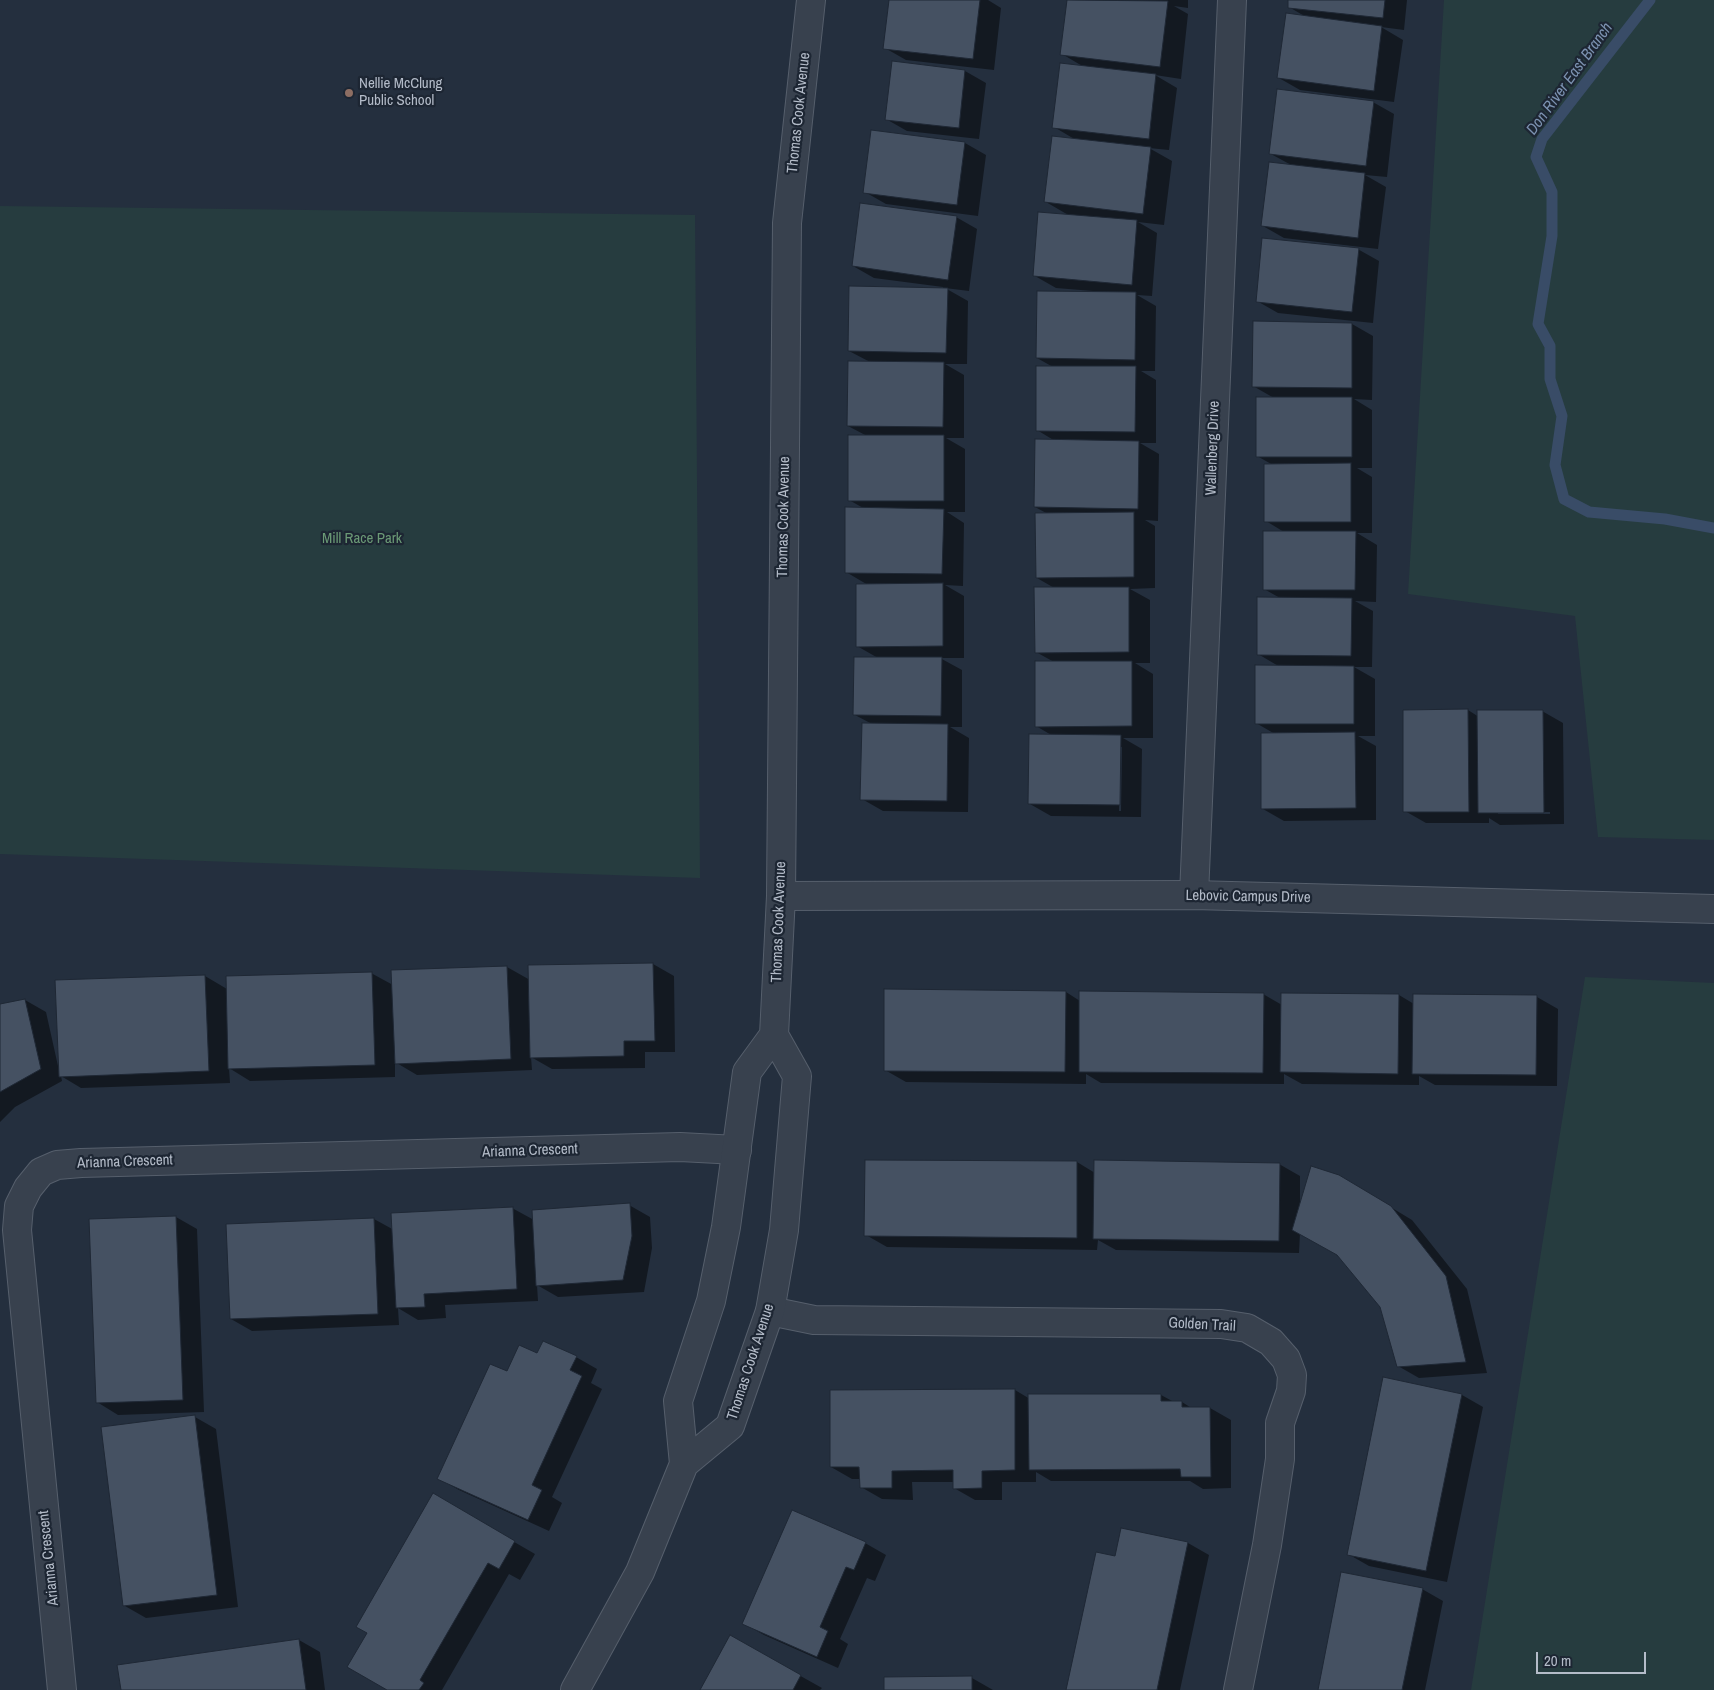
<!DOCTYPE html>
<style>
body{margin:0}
#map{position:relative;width:1714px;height:1690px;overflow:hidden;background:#242f3e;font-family:"Archivo Narrow",sans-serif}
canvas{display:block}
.scale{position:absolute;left:1536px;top:1652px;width:110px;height:22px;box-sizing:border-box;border:2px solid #b4bcc9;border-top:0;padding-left:6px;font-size:15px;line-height:18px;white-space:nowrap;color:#b4bcc9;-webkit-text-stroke:4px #1d2633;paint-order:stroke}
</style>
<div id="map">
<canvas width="1714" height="1690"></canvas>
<div class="scale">20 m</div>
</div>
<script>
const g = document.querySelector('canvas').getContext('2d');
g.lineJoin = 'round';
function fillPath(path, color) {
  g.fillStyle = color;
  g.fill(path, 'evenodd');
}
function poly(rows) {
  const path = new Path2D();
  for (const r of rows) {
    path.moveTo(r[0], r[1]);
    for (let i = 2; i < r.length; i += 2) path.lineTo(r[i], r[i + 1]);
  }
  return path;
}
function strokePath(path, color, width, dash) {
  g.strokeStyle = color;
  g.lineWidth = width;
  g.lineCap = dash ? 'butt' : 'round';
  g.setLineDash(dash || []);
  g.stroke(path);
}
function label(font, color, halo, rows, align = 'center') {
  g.font = font + ' "Archivo Narrow",sans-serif';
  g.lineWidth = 4.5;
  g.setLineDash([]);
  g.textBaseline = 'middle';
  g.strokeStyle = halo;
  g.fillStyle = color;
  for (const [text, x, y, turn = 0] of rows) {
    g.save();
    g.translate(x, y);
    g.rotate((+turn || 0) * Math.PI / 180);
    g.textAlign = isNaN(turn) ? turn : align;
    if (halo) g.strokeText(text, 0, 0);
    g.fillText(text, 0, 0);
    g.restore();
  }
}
const green = poly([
 [1444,0,1714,0,1714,840,1598,837,1575,616,1408,594],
 [0,206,695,215,700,878,0,854],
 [1585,977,1714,983,1714,1690,1471,1690]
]);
const shadow = poly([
 [890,0,988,0,1001,8,994,70,906,60,885,48],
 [1069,0,1188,0,1188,8,1174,6,1188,14,1181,79,1155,75,1177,88,1169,150,1149,148,1172,161,1164,225,1138,222,1157,233,1152,296,1137,295,1156,306,1155,371,1141,371,1156,380,1156,443,1140,443,1159,454,1158,521,1145,520,1155,526,1155,588,1130,589,1150,600,1150,663,1135,663,1153,674,1153,738,1123,738,1142,749,1141,817,1051,816,1030,804,1053,736,1036,726,1054,662,1036,652,1056,589,1037,578,1048,514,1035,507,1055,441,1037,430,1053,367,1037,358,1093,291,1056,288,1035,276,1070,216,1046,202,1076,140,1054,127,1084,67,1062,54],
 [1120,747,1122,747,1121,811,1119,811],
 [1290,0,1407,0,1404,30,1381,27,1403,40,1394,102,1300,90,1279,78,1306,17,1289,7],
 [893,63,965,71,986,83,979,139,907,131,886,119],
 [1371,101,1394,114,1387,177,1365,175,1386,187,1378,249,1284,238,1263,226,1293,166,1271,154],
 [965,143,986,155,978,216,886,204,865,192],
 [956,217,977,229,969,291,945,288,968,301,967,364,945,364,964,375,964,438,946,438,965,449,965,512,947,512,964,523,963,586,945,585,964,596,964,658,940,658,962,670,962,727,950,727,969,738,968,812,883,811,862,799,872,724,855,715,878,658,857,646,868,585,846,572,865,509,849,500,867,436,848,426,870,362,849,351,943,289,943,287,874,278,853,266],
 [1354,247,1379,261,1373,323,1278,313,1257,301,1354,249],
 [1254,323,1352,324,1373,336,1372,400,1354,399,1372,410,1372,468,1357,468,1372,477,1372,533,1357,533,1377,545,1376,602,1355,601,1373,611,1372,667,1354,667,1375,679,1375,736,1358,736,1376,746,1376,820,1284,821,1263,809,1275,734,1256,723,1280,667,1258,654,1280,598,1264,589,1284,532,1266,521,1273,465,1257,456,1274,398,1253,386],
 [1468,710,1479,717,1542,711,1563,723,1564,824,1500,825,1489,818,1489,823,1426,823,1405,811,1404,711],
 [1498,812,1550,812,1550,814,1498,814],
 [653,964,674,976,675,1052,645,1052,645,1068,552,1069,531,1057,532,1070,417,1075,395,1062,395,1077,250,1081,229,1068,230,1083,81,1088,61,1076,62,1081,15,1107,0,1122,0,1005,25,1000,46,1012,58,1066,205,976,227,989,371,973,393,985,507,967,530,980],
 [1066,992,1080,1001,1263,994,1282,1005,1399,995,1414,1004,1537,997,1558,1009,1557,1086,1435,1085,1419,1076,1419,1085,1302,1084,1284,1074,1284,1084,1101,1083,1086,1074,1086,1084,906,1082,885,1070],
 [1077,1162,1095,1173,1279,1164,1300,1176,1300,1205,1339,1176,1412,1220,1467,1289,1487,1373,1419,1378,1398,1366,1381,1307,1339,1255,1300,1233,1299,1253,1116,1250,1098,1240,1097,1250,887,1247,866,1235],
 [629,1205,650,1217,652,1248,644,1292,558,1297,537,1285,538,1301,445,1305,446,1318,418,1320,398,1308,399,1325,252,1331,231,1319,227,1225,374,1219,394,1230,512,1208,534,1220],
 [176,1217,197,1229,204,1412,118,1415,97,1402],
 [576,1357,597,1369,591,1383,602,1389,552,1497,562,1503,549,1531,459,1490,438,1478,507,1373],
 [1015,1390,1030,1399,1161,1395,1174,1402,1182,1402,1193,1409,1210,1408,1231,1420,1231,1488,1203,1489,1190,1481,1051,1481,1036,1472,1036,1482,1002,1482,1002,1500,975,1500,954,1488,954,1482,912,1482,913,1500,882,1499,861,1487,861,1479,852,1479,831,1467],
 [1462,1395,1483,1407,1447,1582,1369,1566,1348,1554],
 [195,1417,216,1429,238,1607,146,1618,125,1606],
 [433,1495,535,1554,520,1580,509,1574,442,1690,390,1690,368,1633],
 [865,1543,886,1555,875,1581,867,1578,840,1639,848,1644,838,1668,764,1635,743,1623],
 [1188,1543,1209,1555,1180,1690,1067,1690,1116,1557],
 [1422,1589,1443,1601,1425,1690,1319,1690],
 [731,1637,822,1688,820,1690,701,1690],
 [299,1640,320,1652,325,1690,122,1690],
 [972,1678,993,1690,885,1690]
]);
const stream = poly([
 [1650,0,1542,139,1536,157,1552,192,1552,236,1538,324,1550,346,1550,379,1562,416,1555,465,1564,499,1589,512,1665,519,1714,528]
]);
const building = poly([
 [889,0,980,0,973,59,883,49,889,0],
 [1067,0,1168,1,1160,67,1060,55,1067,0],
 [1288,0,1385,0,1383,18,1288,8,1288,0],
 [1286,13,1382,26,1374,91,1277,78,1286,13],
 [892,61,965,70,959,128,885,120,892,61],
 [1060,63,1156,74,1149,139,1052,128,1060,63],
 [1277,89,1374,101,1366,166,1269,154,1277,89],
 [871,130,965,142,957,205,863,193,871,130],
 [1052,136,1151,147,1143,214,1044,202,1052,136],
 [1269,162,1365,173,1358,238,1261,226,1269,162],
 [860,203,957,216,948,280,852,266,860,203],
 [1038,212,1137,220,1132,285,1033,276,1038,212],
 [1262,238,1359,248,1352,312,1256,302,1262,238],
 [849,286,948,288,946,353,848,351,849,286],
 [1037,291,1136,292,1135,360,1036,358,1037,291],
 [1253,321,1352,323,1352,388,1252,387,1253,321],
 [848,361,944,362,943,427,847,426,848,361],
 [1036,366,1136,366,1135,432,1036,431,1036,366],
 [1256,397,1352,397,1352,457,1256,457,1256,397],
 [848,435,944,435,944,501,848,501,848,435],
 [1035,439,1139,441,1138,509,1034,507,1035,439],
 [1351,463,1351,522,1264,522,1264,464,1351,463],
 [845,507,944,509,942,574,845,573,845,507],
 [1134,512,1134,577,1036,578,1035,513,1134,512],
 [1263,531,1356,531,1355,590,1263,590,1263,531],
 [943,583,943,646,856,647,856,584,943,583],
 [1034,587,1129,587,1129,652,1035,653,1034,587],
 [1257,597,1352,598,1351,656,1257,655,1257,597],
 [854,657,942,657,941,716,853,715,854,657],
 [1035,661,1132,661,1132,726,1035,727,1035,661],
 [1255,665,1354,666,1354,724,1255,724,1255,665],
 [1468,709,1469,812,1403,812,1403,710,1468,709],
 [1477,710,1543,710,1544,813,1478,813,1477,710],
 [862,723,948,724,947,801,860,800,862,723],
 [1355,732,1356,808,1261,809,1261,733,1355,732],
 [1029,734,1121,735,1120,805,1028,804,1029,734],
 [653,963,655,1041,624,1041,624,1056,530,1058,528,965,653,963],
 [507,966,511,1059,395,1064,391,970,507,966],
 [372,972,375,1065,228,1069,226,976,372,972],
 [205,975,209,1071,59,1077,55,980,205,975],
 [884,989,1066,991,1065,1072,884,1071,884,989],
 [1079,991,1264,993,1263,1073,1079,1072,1079,991],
 [1281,993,1399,994,1398,1074,1280,1072,1281,993],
 [1413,994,1537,995,1536,1075,1412,1074,1413,994],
 [25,999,41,1069,0,1092,0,1004,25,999],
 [865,1160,1077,1161,1077,1238,864,1236,865,1160],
 [1094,1160,1280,1163,1279,1241,1093,1239,1094,1160],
 [1311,1166,1339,1175,1391,1206,1446,1276,1466,1362,1397,1367,1380,1307,1337,1255,1292,1230,1311,1166],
 [630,1203,632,1236,623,1280,536,1286,532,1210,630,1203],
 [513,1207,517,1289,424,1294,425,1307,396,1308,391,1213,513,1207],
 [176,1216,183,1400,96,1403,89,1219,176,1216],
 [374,1218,378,1314,230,1319,226,1224,374,1218],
 [543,1341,577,1356,570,1370,582,1376,532,1485,542,1490,528,1520,437,1479,490,1364,507,1371,519,1345,537,1353,543,1341],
 [1383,1377,1462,1394,1426,1571,1347,1555,1383,1377],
 [1015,1389,1015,1470,982,1471,982,1488,953,1489,953,1470,892,1471,892,1488,860,1488,859,1467,830,1467,830,1390,1015,1389],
 [1028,1394,1161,1394,1161,1401,1182,1401,1182,1407,1210,1407,1211,1477,1181,1477,1180,1469,1029,1470,1028,1394],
 [195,1415,217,1595,123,1606,101,1427,195,1415],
 [433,1493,515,1541,499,1569,488,1563,420,1680,424,1683,419,1690,387,1690,347,1667,367,1633,356,1627,433,1493],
 [792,1510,866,1542,854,1570,846,1567,820,1627,828,1631,817,1657,742,1624,792,1510],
 [1121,1528,1188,1542,1157,1690,1066,1690,1096,1552,1115,1556,1121,1528],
 [1341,1572,1423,1588,1402,1690,1318,1690,1341,1572],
 [730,1635,801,1675,793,1690,700,1690,730,1635],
 [299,1639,306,1690,121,1690,117,1665,299,1639],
 [972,1676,972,1690,884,1690,884,1677,972,1676]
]);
const minor = poly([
 [1194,895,1232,0],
 [770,1311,814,1320,1221,1324,1247,1328,1271,1342,1286,1359,1292,1375,1291,1391,1280,1423,1280,1459,1267,1545,1238,1690],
 [62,1690,17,1230,19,1206,28,1188,41,1172,57,1165,81,1163,680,1147,737,1150]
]);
const tertiary = poly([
 [781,896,1194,895,1714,909],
 [684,1464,730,1426,770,1311,784,1230,797,1076,774,1035],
 [575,1690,640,1572,684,1464,678,1401,711,1301,726,1227,747,1072,774,1035,781,896,787,223,811,0]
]);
const markers = [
 [349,93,5,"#8d6e63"]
];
const poiNames = [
 ["Nellie McClung",359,84],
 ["Public School",359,101]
];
const streetNames = [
 ["Thomas Cook Avenue",799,113,-84],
 ["Wallenberg Drive",1213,448,-88],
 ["Thomas Cook Avenue",784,517,-89],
 ["Lebovic Campus Drive",1248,897,1],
 ["Thomas Cook Avenue",779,922,-88],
 ["Arianna Crescent",530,1151,-2],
 ["Arianna Crescent",125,1162,-2],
 ["Golden Trail",1202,1325,3],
 ["Thomas Cook Avenue",751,1362,-72],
 ["Arianna Crescent",49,1558,-96]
];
const parkNames = [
 ["Mill Race Park",362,539]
];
const waterNames = [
 ["Don River East Branch",1570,79,-54]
];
fillPath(green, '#263c3f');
fillPath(shadow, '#0007');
strokePath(stream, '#394c67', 11);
fillPath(building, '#455162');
strokePath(building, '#1f2835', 1);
strokePath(minor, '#565f6c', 30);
strokePath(tertiary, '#565f6c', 30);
strokePath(minor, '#38414e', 28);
strokePath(tertiary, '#38414e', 28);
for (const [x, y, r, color] of markers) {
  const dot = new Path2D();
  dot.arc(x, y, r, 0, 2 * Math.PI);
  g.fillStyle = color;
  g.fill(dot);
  strokePath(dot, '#1d2633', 2);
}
label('15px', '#b4bcc9', '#1d2633', poiNames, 'left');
label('15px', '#b4bcc9', '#1d2633', streetNames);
label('15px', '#6b9a76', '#1d2633', parkNames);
label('italic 16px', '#7c92b1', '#1d2633', waterNames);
</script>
